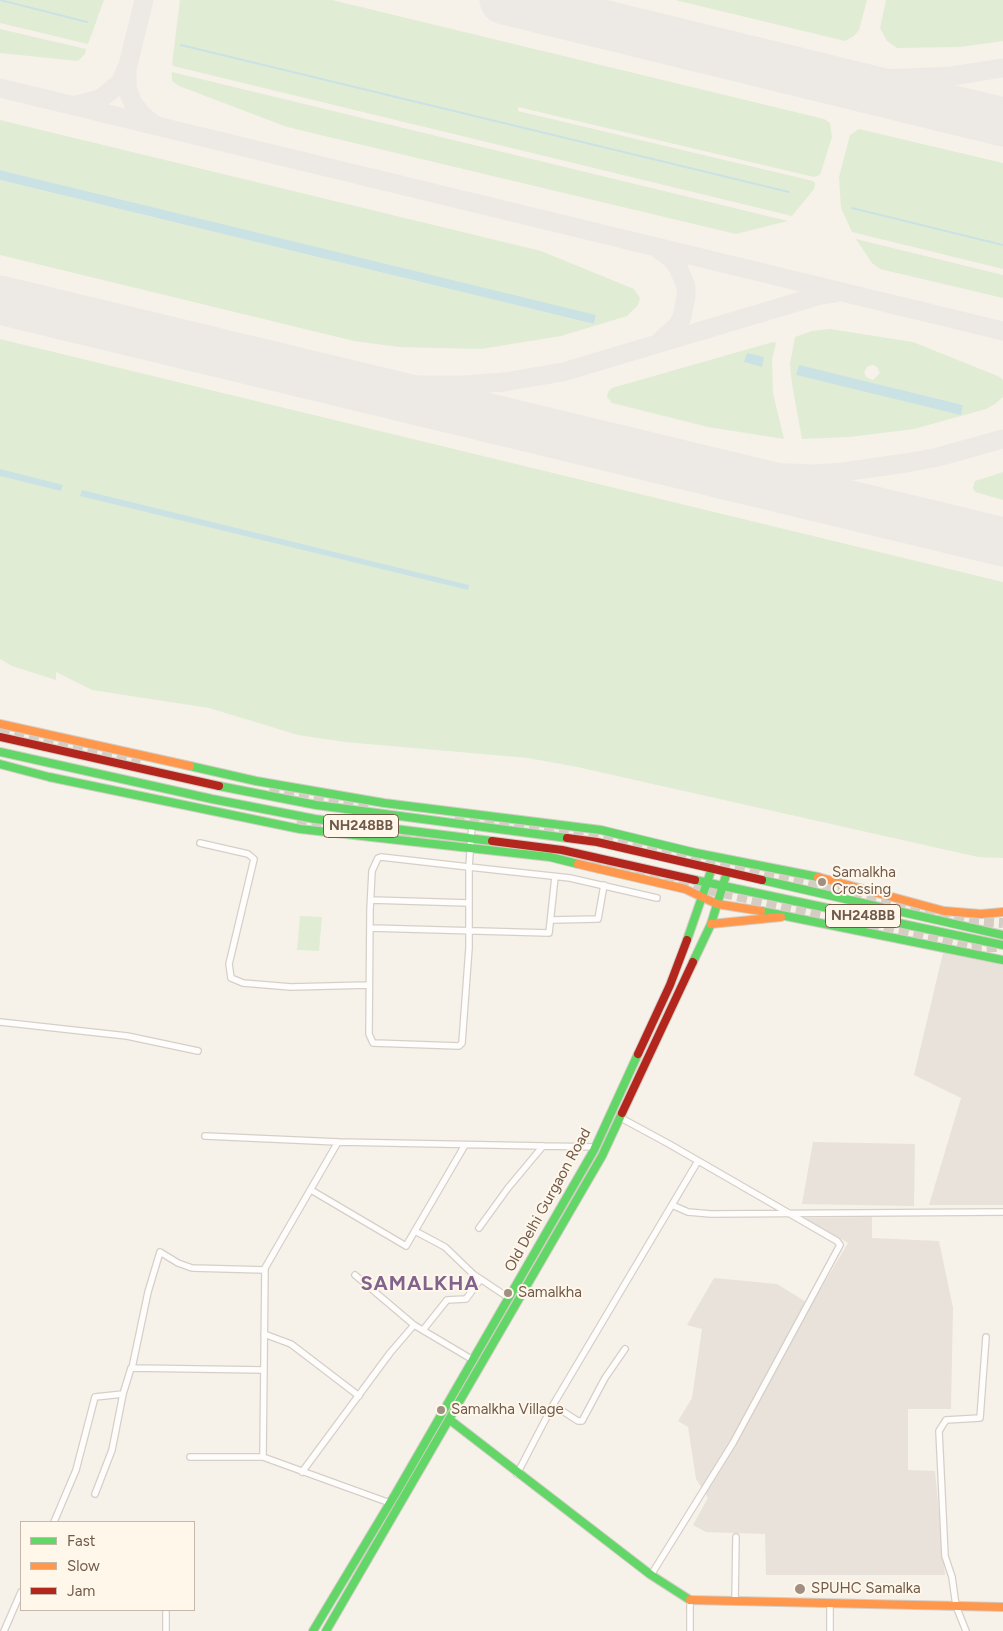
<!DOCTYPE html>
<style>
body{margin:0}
#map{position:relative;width:1003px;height:1631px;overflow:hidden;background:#f6f2e9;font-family:Figtree,sans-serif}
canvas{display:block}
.legend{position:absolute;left:20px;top:1521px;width:175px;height:90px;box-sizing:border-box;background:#fef7ea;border:1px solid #c6b8aa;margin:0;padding:6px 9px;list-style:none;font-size:15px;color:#725a4b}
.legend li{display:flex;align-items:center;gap:10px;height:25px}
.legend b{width:25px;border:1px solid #c6b8aa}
</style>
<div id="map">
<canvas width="1003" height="1631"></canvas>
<ul class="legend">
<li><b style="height:6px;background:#63d668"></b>Fast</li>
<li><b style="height:6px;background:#ff974d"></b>Slow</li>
<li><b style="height:6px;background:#b3261e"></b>Jam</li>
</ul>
</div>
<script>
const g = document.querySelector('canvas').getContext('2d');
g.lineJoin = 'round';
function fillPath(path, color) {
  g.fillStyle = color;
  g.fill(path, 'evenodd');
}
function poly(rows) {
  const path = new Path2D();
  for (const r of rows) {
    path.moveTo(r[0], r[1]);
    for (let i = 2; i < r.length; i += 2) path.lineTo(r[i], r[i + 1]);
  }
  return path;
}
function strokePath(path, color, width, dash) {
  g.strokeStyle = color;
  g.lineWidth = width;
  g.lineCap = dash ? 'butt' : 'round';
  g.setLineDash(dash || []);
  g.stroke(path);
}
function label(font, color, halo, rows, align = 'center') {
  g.font = font + ' Figtree,sans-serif';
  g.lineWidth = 4;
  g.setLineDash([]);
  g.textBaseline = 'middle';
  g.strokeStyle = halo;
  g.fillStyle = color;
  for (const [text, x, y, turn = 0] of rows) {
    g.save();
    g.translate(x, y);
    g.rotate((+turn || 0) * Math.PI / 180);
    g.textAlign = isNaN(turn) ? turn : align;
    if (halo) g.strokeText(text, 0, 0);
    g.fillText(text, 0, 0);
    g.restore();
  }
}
const industrial = poly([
 [943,953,1003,965,1003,1205,929,1205,961,1098,914,1075],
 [813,1142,915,1144,914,1206,802,1204],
 [872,1217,872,1238,939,1241,953,1308,951,1409,908,1409,908,1470,935,1471,945,1575,766,1575,765,1534,706,1532,693,1525,708,1498,696,1479,688,1427,678,1421,692,1398,702,1329,687,1325,714,1278,777,1284,811,1305,848,1243,803,1218]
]);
const green = poly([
 [0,0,104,0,88,44,0,23],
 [180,0,332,0,824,119,830,123,832,137,820,175,814,177,518,107,518,111,813,181,815,183,814,189,792,216,173,66,172,64],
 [675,0,867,0,859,30,854,36,845,41],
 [886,0,1003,0,1003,41,960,47,897,48,887,41,880,28],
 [0,29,86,49,85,54,78,61,0,53],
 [172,72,788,221,736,234,287,127,179,86,172,81],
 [0,120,541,251,634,289,640,298,638,305,627,316,561,336,481,349,399,347,354,341,0,255,0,180,594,324,596,316,0,170],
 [859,129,1003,163,1003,269,852,232,841,208,839,177,850,135],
 [856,239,1003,275,1003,298,880,269,872,263],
 [830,329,913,342,1000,377,1003,380,1003,397,995,404,986,409,914,429,849,437,802,439,792,384,790,364,795,337,812,331],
 [873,365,877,367,880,373,873,380,866,377,864,372,868,366],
 [799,366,963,405,961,414,797,375],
 [0,339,1003,582,1003,858,978,857,577,767,528,758,345,742,298,735,209,708,92,690,56,672,56,680,12,666,0,659],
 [773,342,776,343,772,360,773,393,784,439,708,427,612,403,607,397,608,392,612,388],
 [1003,472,1003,500,975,492,973,488,975,481],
 [300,916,322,917,319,951,297,950]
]);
const water = poly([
 [0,170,596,315,594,324,0,180],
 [747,353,764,357,762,367,744,362],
 [799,365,963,405,961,415,796,375],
 [0,469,63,485,61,491,0,476],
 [82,490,469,585,468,590,80,496]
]);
const stream = poly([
 [0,0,87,22],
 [181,45,789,192],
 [852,208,1003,245]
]);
const taxiway = poly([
 [783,68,880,79,952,76,1003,68],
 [127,69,127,88,133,103,142,115,154,124],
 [0,88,1003,331],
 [76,105,100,99,120,83,128,65,144,0],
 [658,249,672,259,678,267,686,286,686,296,682,317,678,325,660,341],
 [295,370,398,385,463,385,504,382,563,372,821,295,835,293],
 [642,454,740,471,814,474,843,472,906,463,938,457,1003,439]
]);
const runway = poly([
 [504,0,1003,122],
 [0,300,1003,542]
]);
const highwayTunnel = poly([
 [0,729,141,759],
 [270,787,317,797,369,804],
 [455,815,570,831,974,921,1003,923],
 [297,820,500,848],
 [547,854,970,948,1000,947]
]);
const street = poly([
 [472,825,469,867,469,948,462,1043,459,1046,373,1043,369,1034,370,910,372,871,378,858,381,857,469,867,570,878,657,898],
 [200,843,248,854,254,859,229,964,231,978,243,983,291,987,369,985],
 [371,900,469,903],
 [552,920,598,919,604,885],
 [370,928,549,933,555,877],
 [0,1022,127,1036,198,1051],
 [621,1118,669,1144,837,1241,840,1245,733,1443,651,1575],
 [205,1136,338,1142,595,1147],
 [311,1190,406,1246,465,1145],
 [672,1205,688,1212,711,1214,1003,1212],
 [479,1228,508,1188,543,1146],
 [415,1231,445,1247,473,1274,509,1298],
 [355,1275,414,1325,473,1360],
 [423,1330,447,1300,466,1299,480,1280],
 [264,1334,291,1344,359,1396],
 [132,1368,148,1292,160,1252,178,1263,192,1268,265,1270],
 [553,1405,578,1421,582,1421,605,1378,625,1349],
 [190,1457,263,1457,390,1503],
 [263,1457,265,1268,338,1142],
 [302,1472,390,1353,414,1325],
 [517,1474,553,1405,698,1161],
 [95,1494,112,1450,123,1394],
 [54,1522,76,1470,95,1397,123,1394,131,1368,264,1370],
 [735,1602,736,1537],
 [4,1631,21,1592],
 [166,1631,166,1610],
 [690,1631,690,1600],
 [830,1631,830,1604],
 [966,1631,956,1606,952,1577,945,1556,939,1431,946,1420,980,1418,986,1337]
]);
const fast = poly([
 [0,752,212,799,315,819,492,841],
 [0,764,49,777,300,829,550,857,578,864],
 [190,766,256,781,384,803,601,830,696,853,818,877],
 [219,786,316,805,567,838],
 [695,880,1003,945],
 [762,880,1003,935],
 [761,911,1003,960],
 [687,940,712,868],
 [693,962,711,924,727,872],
 [450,1420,651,1575,690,1600],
 [313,1631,396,1493,594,1150,638,1054],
 [326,1631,602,1156,622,1113]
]);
const slow = poly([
 [0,724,190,766],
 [578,864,685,889,717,904,761,911],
 [818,877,944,911,981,914,1003,912],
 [711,924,781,917],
 [690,1600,1003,1607]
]);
const jam = poly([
 [0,737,219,786],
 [567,838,597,842,762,880],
 [492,841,562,850,695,880],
 [638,1054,670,985,687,940],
 [622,1113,693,962]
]);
const markers = [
 [822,882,5,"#a08f82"],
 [508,1293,5,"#a08f82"],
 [441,1410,5,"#a08f82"],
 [800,1589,6,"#a08f82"]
];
const shields = [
 [361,826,75],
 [863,916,75]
];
const shieldNames = [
 ["NH248BB",361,826],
 ["NH248BB",863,916]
];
const poiNames = [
 ["Samalkha",832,873],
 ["Crossing",832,890],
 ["Samalkha",518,1293],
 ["Samalkha Village",451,1410],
 ["SPUHC Samalka",811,1589]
];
const streetNames = [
 ["Old Delhi Gurgaon Road",548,1200,-61]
];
const districtNames = [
 ["SAMALKHA",420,1284]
];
fillPath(industrial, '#e8e2da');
fillPath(green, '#e1ecd4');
fillPath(water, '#cbe2e5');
strokePath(stream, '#cbe2e5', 2);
strokePath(taxiway, '#edeae6', 19);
strokePath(runway, '#edeae6', 49);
strokePath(highwayTunnel, '#d5ccc2', 10, [10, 5]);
strokePath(street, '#d5cfc8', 8);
strokePath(fast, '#d4cec6', 10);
strokePath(slow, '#d4cec6', 10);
strokePath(jam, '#d4cec6', 10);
strokePath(street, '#fefdfc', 5.5);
strokePath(fast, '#63d668', 8);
strokePath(slow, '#ff974d', 8);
strokePath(jam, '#b3261e', 8);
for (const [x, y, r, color] of markers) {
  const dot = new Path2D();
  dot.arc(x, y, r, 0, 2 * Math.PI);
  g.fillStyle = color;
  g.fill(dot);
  strokePath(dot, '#fef7ea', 2);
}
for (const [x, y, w] of shields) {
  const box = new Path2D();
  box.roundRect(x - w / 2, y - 11.5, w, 23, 4);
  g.fillStyle = '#fef7ea';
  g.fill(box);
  strokePath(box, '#725a4b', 1);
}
label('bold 14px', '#725a4b', null, shieldNames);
label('15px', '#725a4b', '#fef7ea', poiNames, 'left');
label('15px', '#725a4b', '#fef7ea', streetNames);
g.letterSpacing = '1px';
label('bold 20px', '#81638e', '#fef7ea', districtNames);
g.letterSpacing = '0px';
</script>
